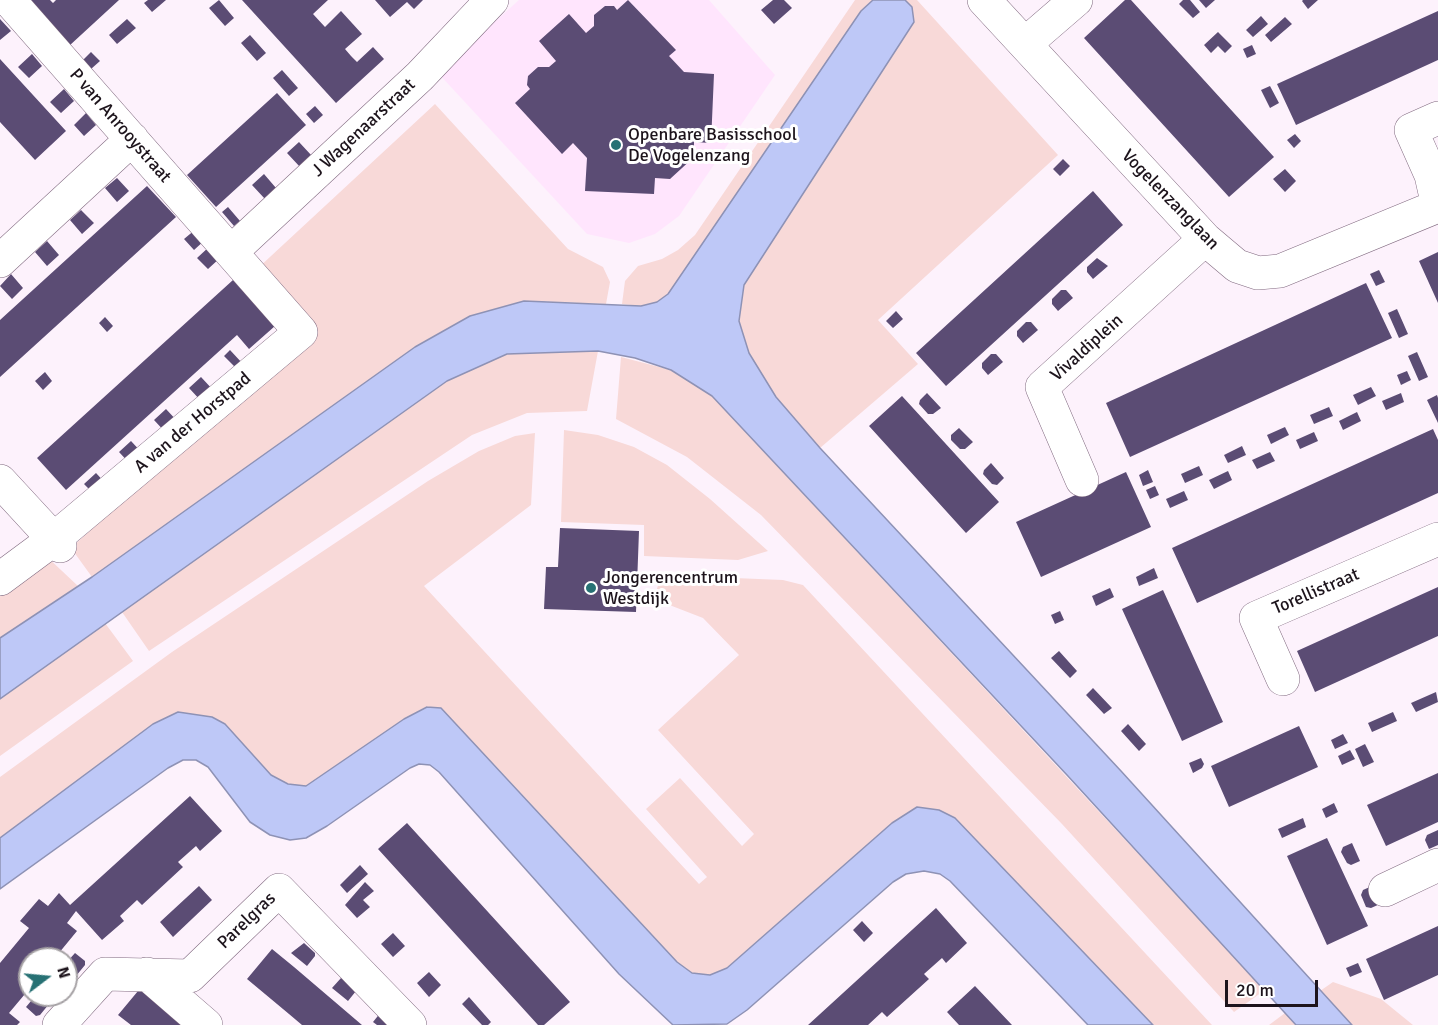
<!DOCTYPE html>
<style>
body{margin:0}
#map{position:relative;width:1438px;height:1025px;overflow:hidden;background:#fdf2fc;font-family:Signika,sans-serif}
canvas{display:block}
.north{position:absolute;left:18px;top:947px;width:60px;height:60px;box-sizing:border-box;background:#fff;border:2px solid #a5a1a4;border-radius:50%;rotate:74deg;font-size:16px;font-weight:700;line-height:24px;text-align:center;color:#1d141c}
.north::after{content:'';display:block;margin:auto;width:21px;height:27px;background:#277174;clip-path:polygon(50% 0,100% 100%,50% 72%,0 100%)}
.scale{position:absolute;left:1225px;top:980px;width:93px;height:27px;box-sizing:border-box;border:3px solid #1d141c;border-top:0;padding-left:8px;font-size:18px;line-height:21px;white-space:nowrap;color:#1d141c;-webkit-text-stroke:4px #fff;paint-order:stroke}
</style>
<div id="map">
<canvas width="1438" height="1025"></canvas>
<div class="north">N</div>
<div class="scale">20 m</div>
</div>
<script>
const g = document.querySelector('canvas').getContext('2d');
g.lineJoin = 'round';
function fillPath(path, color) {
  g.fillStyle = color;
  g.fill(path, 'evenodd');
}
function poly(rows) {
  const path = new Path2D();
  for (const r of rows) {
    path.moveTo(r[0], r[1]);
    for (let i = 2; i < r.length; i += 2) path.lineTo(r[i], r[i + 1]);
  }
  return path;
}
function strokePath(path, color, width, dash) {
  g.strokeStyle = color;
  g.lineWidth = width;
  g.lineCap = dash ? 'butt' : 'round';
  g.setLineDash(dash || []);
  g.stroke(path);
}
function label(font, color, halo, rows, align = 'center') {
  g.font = font + ' Signika,sans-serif';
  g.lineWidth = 6;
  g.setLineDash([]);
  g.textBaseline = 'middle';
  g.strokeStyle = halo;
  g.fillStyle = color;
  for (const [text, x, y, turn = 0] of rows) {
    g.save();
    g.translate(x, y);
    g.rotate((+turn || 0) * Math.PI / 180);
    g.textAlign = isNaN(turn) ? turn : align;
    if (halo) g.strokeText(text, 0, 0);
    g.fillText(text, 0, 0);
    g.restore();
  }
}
const built = poly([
 [519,0,709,0,775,75,679,216,655,234,629,243,587,234,438,73]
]);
const green = poly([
 [855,0,873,0,861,11,668,294,657,302,641,306,622,304,625,281,638,266,662,259,678,250,695,235],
 [905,0,917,0,1058,155,878,320,918,364,820,448,776,397,749,353,739,321,744,285,913,22,912,7],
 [435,104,568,249,603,267,610,282,606,304,524,301,415,348,92,577,71,548,295,342,257,269],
 [556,351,598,351,587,411,527,413,472,435,149,651,122,612,447,381,507,354],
 [621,357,671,370,712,396,1265,990,1234,1012,1062,824,761,515,687,457,616,419],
 [564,430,598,435,634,447,667,465,710,499,768,551,738,560,644,556,644,525,561,522],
 [535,433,531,505,424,586,699,884,707,877,646,809,680,778,742,846,754,834,658,730,739,655,703,618,654,599,661,575,783,580,803,585,1212,1025,1153,1025,955,818,939,810,917,807,892,823,727,968,710,976,692,973,677,962,494,764,426,707,404,719,306,786,288,784,271,775,224,724,212,717,178,712,153,724,0,838,0,777,172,652,428,481,479,451,515,436],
 [45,555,78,586,0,638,0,587],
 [105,623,133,661,0,756,0,699],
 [1333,982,1381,999,1413,1025,1352,1025,1320,991],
 [1285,1013,1296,1025,1269,1025]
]);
const water = poly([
 [873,0,905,0,912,7,914,22,744,285,739,321,749,353,776,397,820,448,1121,771,1352,1025,1296,1025,1067,775,712,396,671,370,635,358,598,351,507,354,447,381,0,699,0,638,92,577,415,347,470,316,524,301,641,306,657,302,668,294,861,11,873,0],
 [427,707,441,708,677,962,692,973,710,975,727,968,892,823,917,807,939,810,955,818,1153,1025,1088,1025,950,881,940,874,924,871,906,874,893,882,747,1010,727,1024,673,1025,619,974,439,772,430,765,419,764,410,768,327,826,306,838,290,840,270,835,250,822,208,767,196,760,183,760,168,768,0,889,0,838,153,724,178,712,212,717,225,724,271,775,288,784,306,786,404,719,427,707]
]);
const building = poly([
 [28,0,50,0,53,3,56,0,119,0,69,46],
 [148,0,166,0,152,12,144,3],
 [219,0,234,18,225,26,209,8],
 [242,0,328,0,313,14,325,27,341,11,362,34,345,49,351,56,357,62,373,47,384,59,336,103],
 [375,0,423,0,414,9,407,2,390,17],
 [628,0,676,50,669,56,684,72,714,74,711,143,694,142,694,157,670,179,655,178,654,194,585,191,587,158,573,143,562,154,515,103,530,89,527,85,528,76,538,67,549,67,556,61,539,41,569,14,586,33,594,26,594,15,605,6,614,6,617,10],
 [773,0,784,0,792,8,774,24,761,10],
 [1125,0,1131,0,1274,157,1229,197,1084,38],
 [1183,0,1190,0,1200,12,1193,18,1179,4],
 [1199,0,1215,0,1206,8],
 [1303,0,1318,0,1308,9,1302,1],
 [1438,11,1438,60,1296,125,1277,84],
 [1261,16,1268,24,1253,37,1246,30],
 [1285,17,1292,24,1271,42,1265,35],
 [0,19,11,31,0,40],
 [127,19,136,28,117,44,109,35],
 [1218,32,1232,46,1225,53,1218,46,1211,53,1204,45],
 [250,35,266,53,257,61,241,43],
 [1252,45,1256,54,1247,58,1243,49],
 [91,52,100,61,91,69,83,60],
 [32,54,42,66,29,78,18,67],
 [0,59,66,131,35,160,0,122],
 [282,70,298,88,289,96,273,78],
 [1270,86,1279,103,1270,108,1261,90],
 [64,89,74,101,61,113,50,102],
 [277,93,306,125,216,207,187,175],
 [315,106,323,115,314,123,306,114],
 [86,113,96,125,84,136,74,125],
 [1295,134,1301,141,1294,148,1287,140],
 [299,142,312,156,300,167,287,153],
 [1063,159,1070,166,1060,176,1053,169],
 [1285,169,1296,181,1285,192,1273,179],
 [264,174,276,188,265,199,252,185],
 [117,178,129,191,117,202,105,188],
 [147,186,176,217,0,377,0,320],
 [1093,191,1123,225,946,386,916,353],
 [228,207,240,221,234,226,222,212],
 [81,210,94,223,82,234,70,220],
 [196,229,205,240,194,250,184,239],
 [47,241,59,255,47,266,35,252],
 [210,246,220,258,208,269,197,258],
 [1438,252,1438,303,1419,261],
 [1097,258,1108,266,1093,279,1087,272,1087,267],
 [1379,270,1385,282,1376,286,1370,274],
 [11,274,23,288,12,299,0,286],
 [233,280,275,326,249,349,237,335,66,490,37,458],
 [1366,283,1392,338,1130,457,1106,403],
 [1061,290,1066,290,1073,298,1058,311,1052,304,1052,299],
 [1397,309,1408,334,1399,338,1388,313],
 [896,311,903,319,893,328,886,321],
 [105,317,113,326,107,332,99,323],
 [1026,322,1031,322,1038,330,1023,343,1017,336,1017,331],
 [230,350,243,364,237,369,224,356],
 [1417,352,1428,377,1419,381,1408,356],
 [991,354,996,354,1003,362,988,375,982,368,982,363],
 [1407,371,1411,380,1401,385,1397,375],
 [45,372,52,381,43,390,35,381],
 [201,377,214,391,202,402,189,388],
 [1371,387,1376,396,1358,405,1353,395],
 [927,393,941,408,933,414,928,414,919,404,920,400],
 [1401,393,1404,402,1386,410,1382,401],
 [1437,395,1438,398,1438,423,1427,400],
 [902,396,999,502,966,533,869,426],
 [1329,407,1333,416,1314,424,1310,415],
 [166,409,179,423,167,434,154,420],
 [1357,412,1361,421,1343,430,1339,421],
 [1285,427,1289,435,1271,444,1267,435],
 [959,428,973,442,965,449,960,449,951,440,951,435],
 [1433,429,1438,440,1438,493,1197,603,1172,548],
 [1314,432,1318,441,1300,449,1296,440],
 [131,441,144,455,132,466,119,452],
 [1242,446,1246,455,1228,463,1224,455],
 [1270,452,1275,461,1257,469,1252,460],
 [991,463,1004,478,997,485,992,484,983,474,984,470],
 [1199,466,1203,475,1185,483,1181,474],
 [1148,470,1153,482,1143,486,1139,475],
 [1228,471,1232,480,1214,489,1209,480],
 [1126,472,1151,527,1041,577,1016,522],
 [96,473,109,487,97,497,84,484],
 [1155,486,1159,495,1150,499,1146,490],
 [1184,491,1188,500,1170,508,1166,499],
 [560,528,639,531,636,612,544,609,546,567,558,567],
 [1154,568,1158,578,1139,586,1136,577],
 [1438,587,1438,636,1315,692,1297,651],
 [1110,588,1114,597,1096,606,1092,596],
 [1163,590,1223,722,1182,741,1122,609],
 [1060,611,1064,620,1055,624,1051,615],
 [1059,651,1077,671,1070,678,1051,658],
 [1093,688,1112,708,1104,714,1086,695],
 [1436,692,1438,702,1416,712,1411,703],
 [1393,712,1397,721,1372,732,1368,723],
 [1128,724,1146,744,1139,751,1121,731],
 [1299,726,1318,767,1229,807,1211,766],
 [1343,734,1348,743,1335,749,1331,740],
 [1365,744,1374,762,1363,767,1355,749],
 [1350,750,1355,759,1342,765,1338,756],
 [1201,758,1204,764,1202,768,1193,773,1189,763],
 [1438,773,1438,822,1386,846,1367,805],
 [190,796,222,831,200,851,196,846,178,862,183,867,142,905,137,900,120,916,124,921,102,940,76,911,67,923,77,931,54,959,30,959,30,988,9,1013,20,1022,17,1025,0,1025,0,963,29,928,20,921,39,899,48,906,59,893,70,905],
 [1334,803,1338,812,1326,818,1322,809],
 [1303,818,1306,827,1282,838,1278,829],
 [407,823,570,1002,544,1025,538,1025,378,849],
 [1438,830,1438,845,1429,849,1425,840,1427,835],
 [1327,838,1368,926,1327,945,1287,856],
 [1352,843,1360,861,1351,865,1347,863,1341,852,1343,847],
 [360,865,368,874,347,893,340,885],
 [365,882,374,891,363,900,370,907,357,918,345,905],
 [199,886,212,900,173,937,160,922],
 [1372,886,1380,904,1371,908,1366,907,1361,895,1363,890],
 [936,908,967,943,946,963,942,958,924,974,929,979,887,1017,882,1012,868,1025,808,1025],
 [862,921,873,933,864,942,853,930],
 [1438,926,1438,975,1384,1000,1366,959],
 [393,933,405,946,393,957,381,944],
 [304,943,315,953,315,956,307,966,291,953],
 [272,949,294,967,362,1025,302,1025,289,1014,247,979],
 [75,953,85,961,85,965,76,976,72,977,66,972,66,963],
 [1358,963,1362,972,1350,977,1346,968],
 [429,972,441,985,429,997,417,983],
 [341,978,345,978,356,991,348,1001,332,988],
 [143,985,191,1025,131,1025,118,1015],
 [975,986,994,1006,1012,1025,959,1025,947,1012],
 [36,995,42,995,49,1000,49,1004,40,1015,36,1016,26,1007],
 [469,997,491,1022,488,1025,482,1025,462,1004],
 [381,1012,397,1025,377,1025,373,1022]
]);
const minor = poly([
 [984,0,1205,239,1237,266,1258,273,1280,271,1438,206],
 [1025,44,1076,0],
 [1438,206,1431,175,1411,130,1438,118],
 [231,252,420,76,492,0],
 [0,261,132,139],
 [1082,480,1042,387,1205,239],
 [0,481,60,546],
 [0,579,54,539,301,332,9,0],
 [1283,679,1256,618,1438,539],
 [1385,890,1438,865],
 [147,974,206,1025],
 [59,1025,105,974,190,976,279,890,410,1025]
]);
const markers = [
 [616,145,6,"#277174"],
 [591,588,6,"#277174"]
];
const streetNames = [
 ["P van Anrooystraat",120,126,49],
 ["J Wagenaarstraat",364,128,-43],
 ["Vogelenzanglaan",1170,200,46],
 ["Vivaldiplein",1087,348,-42],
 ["A van der Horstpad",193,423,-40],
 ["Torellistraat",1316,592,-23],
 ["Parelgras",247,921,-44]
];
const poiNames = [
 ["Openbare Basisschool",628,135],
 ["De Vogelenzang",628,156],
 ["Jongerencentrum",603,578],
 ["Westdijk",603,599]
];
fillPath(built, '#ffe5fd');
fillPath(green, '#f8d9d8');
fillPath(water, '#bec8f7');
strokePath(water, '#8e92b5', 1.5);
fillPath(building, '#5b4c74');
strokePath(minor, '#826b81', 34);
strokePath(minor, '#fff', 33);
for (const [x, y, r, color] of markers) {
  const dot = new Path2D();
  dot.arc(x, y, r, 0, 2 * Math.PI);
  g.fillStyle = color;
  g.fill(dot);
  strokePath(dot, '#fff', 2);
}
label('18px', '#1d141c', '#fff', streetNames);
label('18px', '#1d141c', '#fff', poiNames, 'left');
</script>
